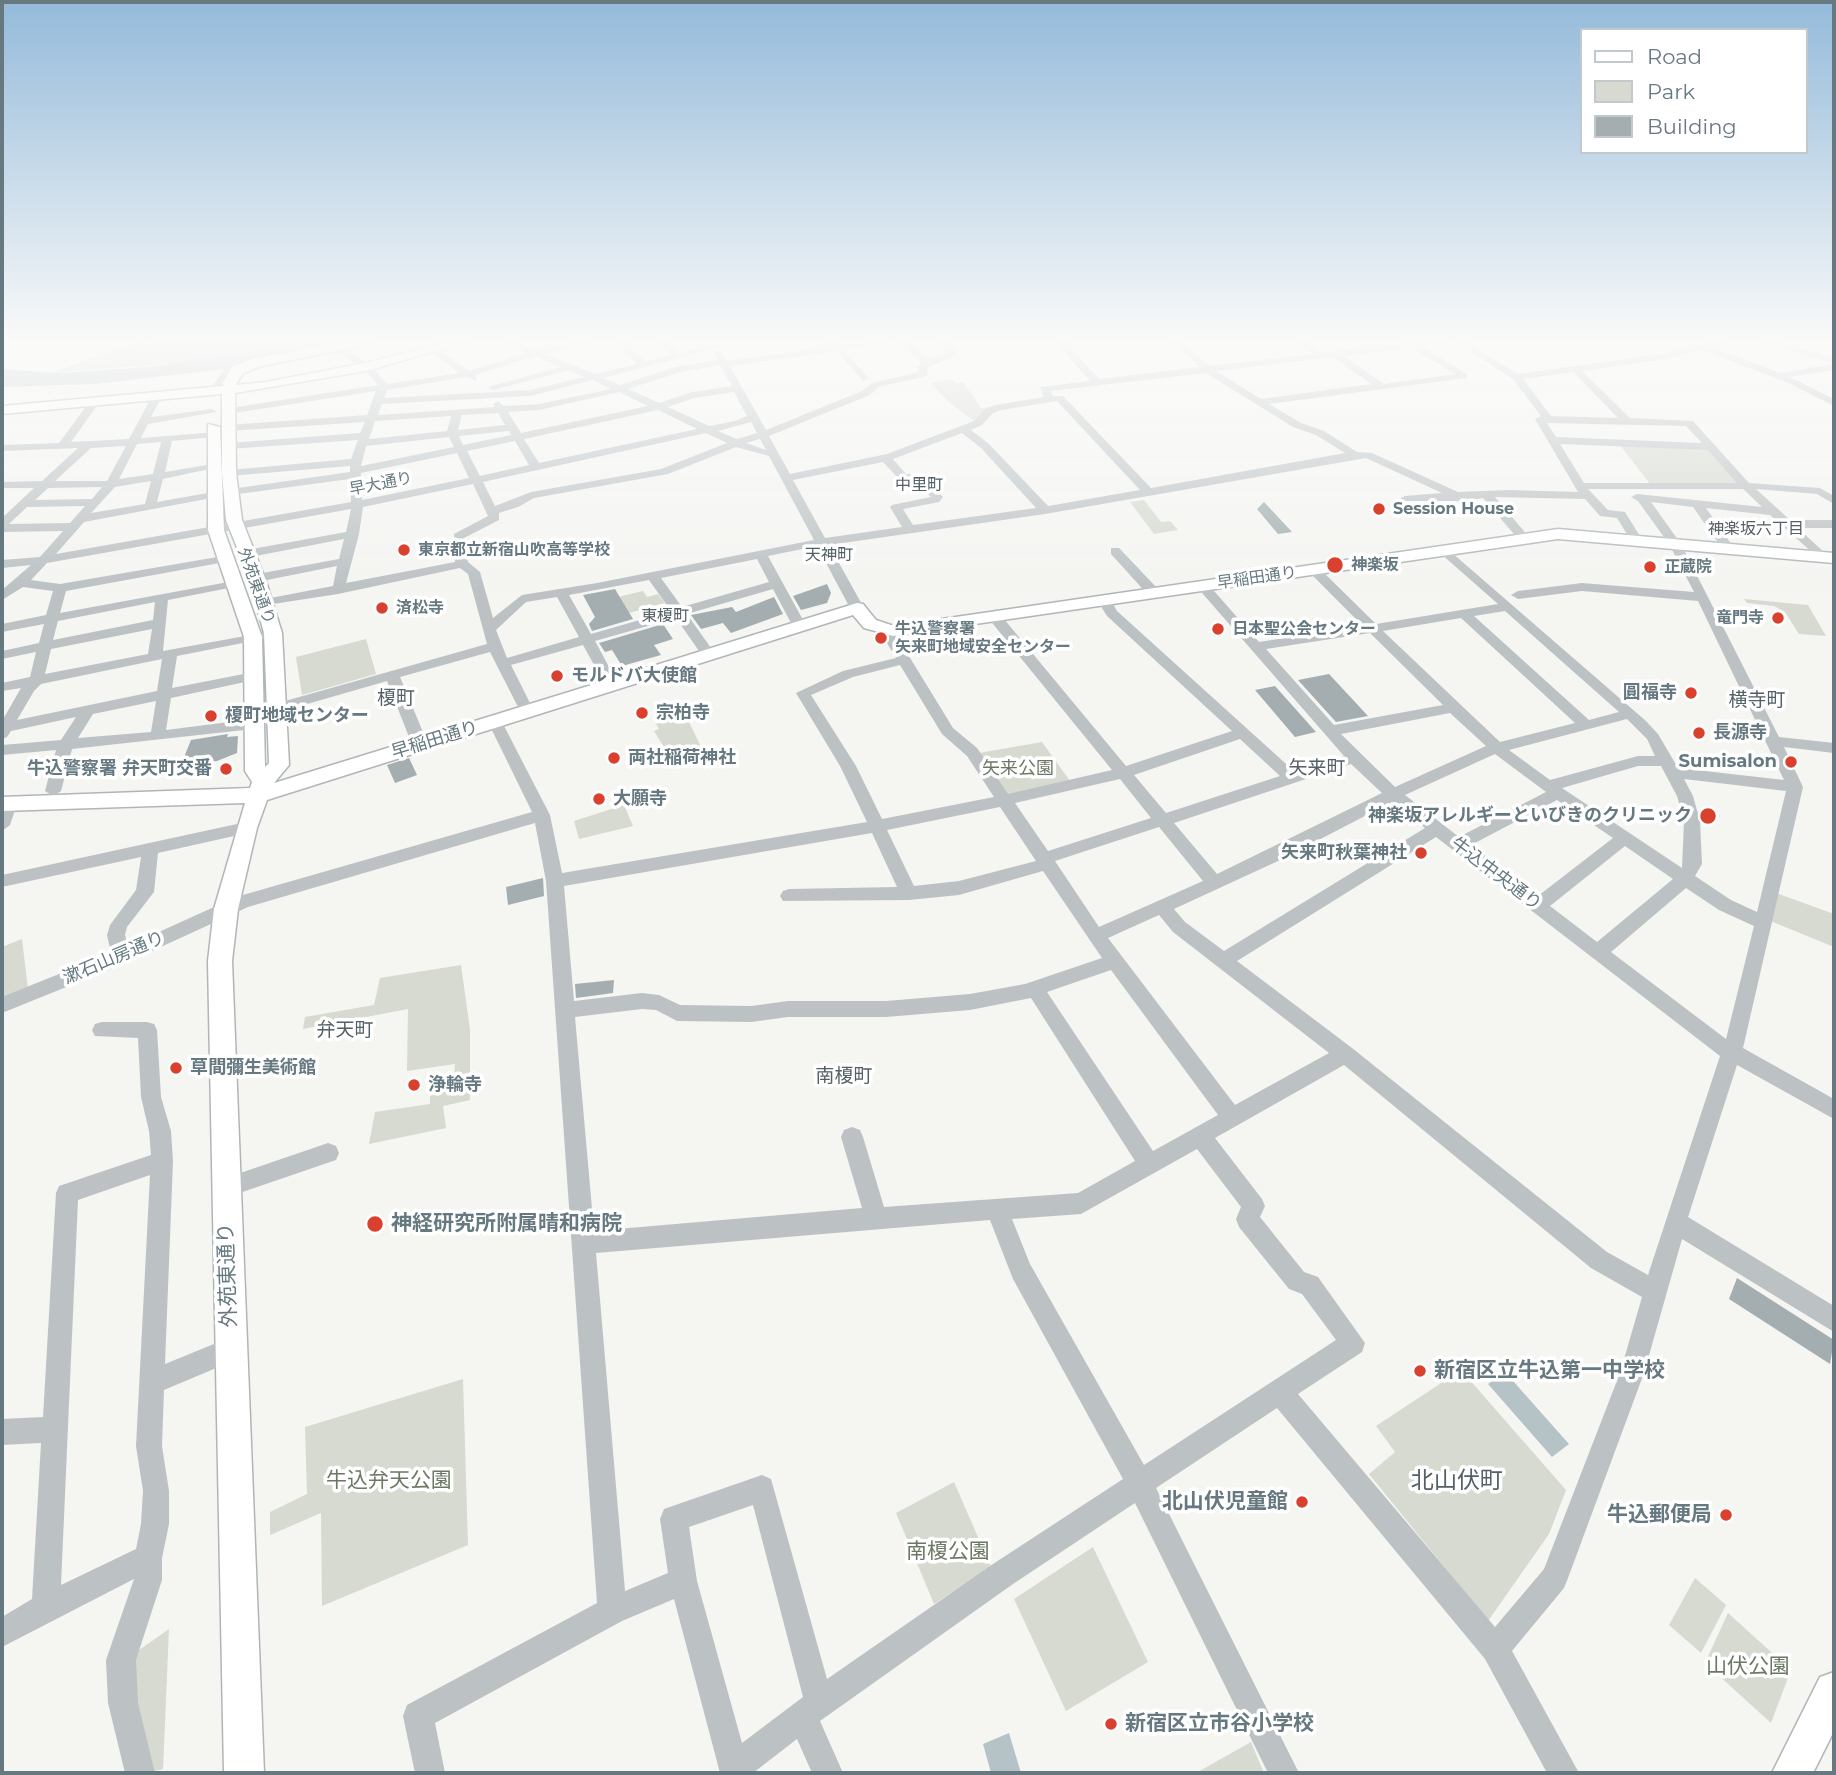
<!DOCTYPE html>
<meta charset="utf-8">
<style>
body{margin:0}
#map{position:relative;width:1836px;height:1775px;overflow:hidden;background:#f5f5f2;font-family:Montserrat,sans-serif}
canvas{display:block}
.frame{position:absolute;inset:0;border:4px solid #667981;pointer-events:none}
.legend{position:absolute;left:1580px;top:28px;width:228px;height:126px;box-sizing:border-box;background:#fff;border:2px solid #c2c9cd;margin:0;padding:9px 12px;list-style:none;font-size:21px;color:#667981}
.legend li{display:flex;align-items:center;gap:14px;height:35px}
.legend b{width:35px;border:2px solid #c2c9cd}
</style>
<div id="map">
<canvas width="1836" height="1775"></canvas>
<div class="frame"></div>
<ul class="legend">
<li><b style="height:9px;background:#fff"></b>Road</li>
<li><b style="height:19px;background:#d6dad1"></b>Park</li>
<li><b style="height:19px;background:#a4aeb1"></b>Building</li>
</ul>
</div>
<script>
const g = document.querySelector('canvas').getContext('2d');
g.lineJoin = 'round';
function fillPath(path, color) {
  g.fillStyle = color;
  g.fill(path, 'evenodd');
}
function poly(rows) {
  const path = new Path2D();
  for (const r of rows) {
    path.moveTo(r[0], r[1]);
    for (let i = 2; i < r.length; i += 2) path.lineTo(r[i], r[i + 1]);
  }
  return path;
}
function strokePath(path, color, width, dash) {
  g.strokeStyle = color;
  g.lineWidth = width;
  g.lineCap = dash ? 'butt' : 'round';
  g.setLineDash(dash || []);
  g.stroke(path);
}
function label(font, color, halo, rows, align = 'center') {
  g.font = font + ' Montserrat,"Noto Sans JP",sans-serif';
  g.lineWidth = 7;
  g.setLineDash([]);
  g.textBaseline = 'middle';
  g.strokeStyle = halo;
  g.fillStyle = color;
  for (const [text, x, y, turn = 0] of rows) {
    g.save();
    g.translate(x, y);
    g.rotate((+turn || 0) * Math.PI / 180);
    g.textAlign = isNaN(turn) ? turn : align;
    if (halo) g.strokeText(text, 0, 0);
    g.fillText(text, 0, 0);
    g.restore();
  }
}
const green = poly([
 [164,341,164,342,328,341,178,363,50,373,135,344],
 [951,379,956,383,964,383,981,408,991,407,974,421,951,404,930,383],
 [1620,445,1708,448,1741,485,1650,484],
 [1144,500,1161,522,1170,521,1178,530,1154,534,1130,502],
 [643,591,647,597,658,594,665,603,611,618,601,601],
 [1744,599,1808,605,1826,636,1799,634,1785,612,1774,606,1747,603],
 [366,639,376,674,302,695,296,657],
 [685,714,706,757,675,765,654,731,659,729,656,724],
 [1042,742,1070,781,1005,795,979,753],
 [624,805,633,826,579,839,574,821],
 [1776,893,1834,914,1834,947,1768,920],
 [22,939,28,989,2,999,2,947],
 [461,965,470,1030,470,1100,443,1106,446,1128,369,1144,375,1112,430,1104,430,1086,454,1078,455,1064,407,1071,408,1009,303,1029,305,1017,374,1005,380,978],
 [1461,1370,1566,1490,1549,1534,1488,1621,1369,1474,1395,1452,1376,1426],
 [463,1379,468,1545,322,1606,321,1513,270,1535,270,1512,307,1494,305,1427],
 [954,1482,991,1567,934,1604,896,1513],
 [1093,1547,1148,1662,1066,1711,1014,1599],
 [1695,1578,1726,1605,1701,1653,1669,1625],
 [1728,1613,1791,1670,1771,1723,1705,1663],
 [169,1629,163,1769,146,1773,130,1683,132,1655],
 [1251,1742,1264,1773,1196,1773]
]);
const water = poly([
 [328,341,373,341,149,375,21,383,2,381,2,369,60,373,147,367],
 [1505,1372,1569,1444,1552,1457,1488,1384],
 [1009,1733,1021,1773,991,1773,983,1744]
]);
const building = poly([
 [1264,502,1292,532,1278,534,1257,509],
 [827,584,831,593,827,603,801,610,793,596],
 [615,589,633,619,592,631,589,624,595,617,583,595],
 [774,597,783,614,731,633,723,623,701,629,691,615,732,607,736,612],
 [663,624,673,639,654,645,661,655,622,666,612,650,605,652,599,643],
 [1329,674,1368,716,1336,722,1298,680],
 [1275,686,1316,732,1295,737,1255,690],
 [228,734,227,737,238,736,237,753,217,761,180,767,191,740],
 [409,758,417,775,395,783,387,765],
 [543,878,544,896,508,905,506,887],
 [614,980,613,993,576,998,575,984],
 [1737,1278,1834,1340,1830,1364,1729,1299]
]);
const minor = poly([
 [502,341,514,341,536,350,580,341,596,341,545,354,595,374,637,364,614,341,623,341,646,361,670,355,658,341,667,341,678,353,715,344,720,347,603,378,620,385,675,367,718,360,713,352,718,349,728,361,833,346,829,341,838,341,841,345,897,341,845,350,868,378,863,381,837,351,730,366,766,430,862,391,872,383,919,372,918,366,921,363,900,341,909,341,929,359,947,353,935,341,944,341,957,352,957,356,928,367,927,376,878,387,870,395,769,436,790,474,887,454,974,421,985,409,995,405,1044,397,1040,387,1090,381,1055,341,1064,341,1099,379,1200,367,1171,341,1180,341,1210,366,1312,354,1296,341,1306,341,1322,353,1424,341,1450,341,1423,347,1467,374,1467,378,1269,404,1301,423,1324,431,1357,452,1372,453,1458,492,1509,490,1578,492,1535,419,1541,416,1513,379,1455,341,1465,341,1518,374,1667,353,1715,341,1730,341,1712,347,1780,373,1834,364,1834,370,1790,377,1834,399,1834,406,1786,382,1702,350,1667,359,1582,371,1630,418,1693,421,1749,483,1820,488,1834,496,1834,504,1817,494,1756,489,1790,520,1834,520,1834,528,1798,528,1826,554,1828,557,1822,561,1770,515,1706,508,1734,548,1728,552,1724,551,1693,507,1651,502,1681,544,1779,737,1834,743,1834,753,1784,747,1803,787,1743,1048,1834,1099,1834,1119,1737,1065,1688,1217,1834,1306,1834,1332,1682,1239,1644,1373,1568,1578,1564,1588,1512,1651,1579,1773,1547,1773,1485,1659,1277,1408,1156,1488,1299,1773,1268,1773,1135,1503,1013,1584,820,1721,843,1773,812,1773,797,1739,753,1773,720,1773,674,1599,622,1621,435,1723,445,1773,415,1773,403,1716,407,1705,597,1603,546,881,535,823,248,907,128,962,2,1013,2,997,111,953,107,935,110,925,136,890,141,857,2,887,2,875,246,822,252,824,254,828,252,832,158,853,154,892,127,927,125,935,128,946,236,897,532,812,488,722,495,717,502,722,550,815,562,873,867,822,840,766,796,693,843,671,896,658,879,630,886,626,893,630,953,728,977,748,1008,794,1112,770,989,619,989,613,994,612,999,613,1126,766,1232,731,1107,616,1097,600,1104,596,1109,597,1117,611,1295,772,1344,756,1196,586,1202,582,1207,583,1259,642,1363,626,1309,572,1307,569,1313,565,1317,566,1376,624,1498,604,1440,553,1440,547,1444,546,1646,721,1658,734,1678,768,1784,780,1698,601,1582,591,1518,599,1511,595,1518,591,1582,583,1694,592,1669,544,1638,501,1631,497,1637,494,1762,507,1743,489,1588,489,1608,510,1625,512,1643,541,1637,545,1633,544,1617,518,1600,516,1585,499,1495,497,1529,537,1523,541,1519,540,1483,498,1461,501,1401,501,1399,499,1405,496,1442,493,1366,458,1045,514,829,545,864,608,857,612,850,608,817,546,768,556,803,620,801,623,791,623,773,589,687,614,711,648,709,651,699,651,676,618,595,641,615,678,613,681,603,681,583,645,511,665,531,705,524,710,517,705,490,652,400,677,425,737,417,742,409,737,387,681,276,713,269,708,271,705,487,644,468,574,460,568,338,594,260,606,260,600,333,586,337,566,257,582,251,578,257,574,339,559,344,539,245,558,239,554,241,551,346,532,351,509,47,563,31,580,60,584,229,555,229,561,225,562,66,591,60,613,239,580,239,586,168,600,163,651,278,630,278,636,177,656,172,688,254,672,261,676,254,680,171,698,166,730,253,719,261,724,253,729,72,749,61,791,53,796,45,791,56,750,2,755,2,745,61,740,76,717,11,731,7,737,2,739,2,721,21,688,2,691,2,683,30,677,36,652,2,659,2,651,39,643,44,624,2,632,2,624,46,615,53,591,23,587,2,600,2,590,31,565,2,568,2,560,40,557,63,531,2,532,2,518,34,488,2,488,2,482,42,481,78,448,2,451,2,445,59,443,90,401,94,400,99,403,71,442,129,439,151,398,156,395,161,398,151,417,212,409,217,412,148,424,141,438,217,432,218,434,213,437,172,441,165,472,213,464,219,467,163,479,157,502,213,492,217,493,217,497,84,522,56,554,351,502,350,479,231,495,225,492,231,489,350,472,350,466,229,476,223,473,229,470,351,459,358,440,229,449,224,446,229,443,360,433,365,422,228,431,223,428,228,425,367,415,376,391,228,414,223,411,224,409,378,385,366,371,341,354,312,356,312,352,315,351,346,349,372,367,387,384,459,373,431,351,431,347,434,346,469,371,527,353,502,341],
 [1412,348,1455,374,1384,384,1344,356,1412,348],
 [535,356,561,367,488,387,493,390,569,370,584,377,530,390,384,398,387,390,466,377,477,381,475,375,535,356],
 [1333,357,1371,384,1261,399,1216,371,1333,357],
 [720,365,732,386,692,392,659,403,628,389,680,372,720,365],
 [1573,372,1618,418,1551,416,1523,379,1573,372],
 [1206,373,1293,427,1316,435,1345,453,1151,488,1063,396,1053,396,1050,391,1206,373],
 [593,380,611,389,539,404,504,406,498,401,493,404,495,407,378,415,382,404,530,396,593,380],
 [619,392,648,406,521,433,508,412,539,410,619,392],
 [734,392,747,416,735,421,709,426,668,407,694,398,734,392],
 [1057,401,1140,490,1048,506,989,444,971,430,982,425,993,413,1001,410,1057,401],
 [658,410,697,429,539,463,524,439,658,410],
 [498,413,505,425,458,430,462,415,498,413],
 [451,416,447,431,369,439,375,421,451,416],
 [751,422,757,433,737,439,718,431,751,422],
 [1547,423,1686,426,1702,443,1556,437,1547,423],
 [509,431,511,435,463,445,459,436,509,431],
 [706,433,727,443,661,469,531,492,495,506,483,482,706,433],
 [962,433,981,448,1036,508,913,525,903,509,939,502,943,497,921,475,906,474,893,459,962,433],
 [449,437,454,447,361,466,366,446,449,437],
 [760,439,766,450,746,443,760,439],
 [515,441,529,465,480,476,467,451,515,441],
 [161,442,153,474,119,479,137,444,161,442],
 [1560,444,1708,450,1737,483,1584,483,1560,444],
 [126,446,107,481,55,481,91,448,126,446],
 [736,447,769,456,814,540,597,583,522,595,493,618,480,572,468,562,464,538,499,520,499,513,518,507,534,498,668,474,736,447],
 [457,453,469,478,362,500,361,473,457,453],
 [883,462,899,479,914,480,931,497,892,505,890,507,902,527,825,538,793,480,883,462],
 [151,481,145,504,91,513,115,487,151,481],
 [473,484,488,516,454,534,455,562,346,583,359,534,363,507,473,484],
 [102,487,92,499,35,500,48,488,102,487],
 [85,506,70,523,9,524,27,507,85,506],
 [757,559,769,582,682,607,661,578,757,559],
 [649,580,671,611,591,634,569,595,649,580],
 [557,597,579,637,507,658,496,630,526,602,557,597],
 [155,602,153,620,53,640,58,621,155,602],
 [1505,611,1619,712,1589,720,1474,616,1505,611],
 [1461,618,1575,723,1500,742,1383,631,1461,618],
 [152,629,148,654,45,674,51,649,152,629],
 [1370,633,1443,705,1334,725,1266,649,1370,633],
 [162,659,157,691,17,720,34,691,41,684,162,659],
 [900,665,942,734,967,756,994,797,882,819,856,766,811,695,853,677,900,665],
 [156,701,151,732,78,738,93,714,156,701],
 [1450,713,1486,746,1395,787,1341,734,1450,713],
 [1627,719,1647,739,1655,756,1638,756,1550,780,1509,750,1627,719],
 [1240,739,1280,776,1166,813,1134,775,1240,739],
 [1495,754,1546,792,1459,837,1405,795,1495,754],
 [1351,764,1382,793,1217,874,1174,823,1351,764],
 [1638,766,1661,766,1677,796,1684,821,1682,868,1562,788,1638,766],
 [1120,779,1151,818,1048,851,1015,803,1120,779],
 [1684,779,1786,791,1757,912,1731,900,1695,876,1702,864,1700,821,1693,796,1684,779],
 [1557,800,1613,838,1538,896,1471,845,1557,800],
 [1392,802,1425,828,1224,951,1185,922,1174,909,1278,861,1392,802],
 [1000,807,1036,861,959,881,914,886,887,830,1000,807],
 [1159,827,1203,881,1099,927,1055,861,1159,827],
 [872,833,897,887,789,889,783,891,780,896,783,901,909,900,959,895,1043,871,1102,958,1025,984,970,994,886,1001,788,1001,751,1006,680,1005,659,995,642,993,574,1001,564,886,872,833],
 [1436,837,1720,1056,1648,1275,1607,1252,1352,1048,1237,961,1436,837],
 [1625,846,1673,879,1597,942,1550,906,1625,846],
 [1686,888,1719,910,1754,926,1726,1039,1611,952,1686,888],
 [1159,915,1173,932,1329,1053,1235,1105,1108,938,1159,915],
 [1111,970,1218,1115,1153,1151,1047,992,1111,970],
 [1031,998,1135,1161,1078,1193,884,1207,863,1137,860,1130,852,1127,844,1130,841,1137,862,1208,594,1231,575,1017,642,1009,656,1010,677,1021,751,1022,788,1017,886,1017,970,1010,1031,998],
 [1344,1065,1591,1268,1642,1297,1620,1373,1544,1569,1495,1627,1298,1394,1362,1352,1365,1343,1318,1277,1304,1272,1260,1217,1265,1206,1262,1199,1215,1138,1344,1065],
 [1197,1149,1241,1207,1236,1219,1239,1227,1289,1289,1302,1294,1336,1340,1144,1465,1030,1264,1012,1219,1081,1214,1197,1149],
 [990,1220,1013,1279,1123,1479,993,1564,827,1679,771,1479,762,1475,664,1509,660,1519,668,1573,625,1591,596,1253,990,1220],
 [753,1505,803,1697,742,1743,697,1581,689,1527,753,1505],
 [1759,341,1773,341,1834,358,1834,364,1759,341],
 [239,362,244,365,242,367,230,375,218,388,213,385,225,369,96,384,2,387,2,381,96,378,239,362],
 [1111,548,1119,548,1159,590,1159,596,1149,596,1111,554,1111,548],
 [9,798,17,804,10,825,2,831,2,803,9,798],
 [102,1022,147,1022,154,1024,157,1030,161,1097,171,1131,173,1161,165,1364,231,1337,240,1340,243,1349,240,1358,164,1390,162,1446,169,1491,169,1524,162,1558,162,1580,136,1660,138,1703,155,1773,125,1773,108,1703,106,1660,134,1579,2,1647,2,1617,32,1599,41,1443,2,1445,2,1419,43,1417,56,1193,59,1186,151,1155,149,1131,141,1097,138,1038,95,1036,92,1030,95,1024,102,1022],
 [150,1175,136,1446,143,1491,141,1524,136,1549,61,1585,78,1200,150,1175],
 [328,1143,336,1146,339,1153,336,1160,225,1198,217,1195,214,1188,217,1181,328,1143]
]);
const major = poly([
 [452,341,471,341,366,371,235,393,236,473,242,520,265,578,282,633,289,765,274,783,857,603,863,604,876,620,894,626,1558,529,1834,553,1834,563,1558,539,893,636,864,628,853,615,267,800,257,828,238,909,232,961,264,1773,224,1773,208,961,214,909,245,803,2,811,2,797,250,788,252,782,245,771,244,637,208,530,208,424,220,427,224,530,262,637,265,767,269,763,264,633,249,578,226,520,222,473,222,394,2,414,2,406,223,386,229,380,235,385,266,382,365,363,452,341],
 [1834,1672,1834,1731,1813,1773,1772,1773,1820,1677,1834,1672]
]);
const highway = poly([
 [345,341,372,341,365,345,261,366,243,373,234,387,229,388,222,384,232,367,252,359,345,341]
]);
const markers = [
 [1379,509,7,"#d9402e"],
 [404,550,7,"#d9402e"],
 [1335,565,9,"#d9402e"],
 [1650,567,7,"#d9402e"],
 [382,608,7,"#d9402e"],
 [1778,618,7,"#d9402e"],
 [1218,629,7,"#d9402e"],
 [881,638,7,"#d9402e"],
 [557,676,7,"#d9402e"],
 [1691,693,7,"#d9402e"],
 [642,713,7,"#d9402e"],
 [211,716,7,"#d9402e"],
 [1699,733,7,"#d9402e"],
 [614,758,7,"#d9402e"],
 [1791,762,7,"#d9402e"],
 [226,769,7,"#d9402e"],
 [599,799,7,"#d9402e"],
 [1708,816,9,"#d9402e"],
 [1421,853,7,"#d9402e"],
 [176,1068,7,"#d9402e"],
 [414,1085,7,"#d9402e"],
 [375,1224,9,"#d9402e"],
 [1420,1371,7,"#d9402e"],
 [1302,1502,7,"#d9402e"],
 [1726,1515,7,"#d9402e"],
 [1111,1724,7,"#d9402e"]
];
const farStreetnames = [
 ["早大通り",381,484,-11],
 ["早稲田通り",1257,578,-8],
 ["外苑東通り",256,586,70]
];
const farNeighbourhoodnames = [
 ["中里町",919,485],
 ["神楽坂六丁目",1756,529],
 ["天神町",829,555],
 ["東榎町",665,616]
];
const farPoinames = [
 ["Session House",1393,509],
 ["東京都立新宿山吹高等学校",418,550],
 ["神楽坂",1351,565],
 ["正蔵院",1664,567],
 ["済松寺",396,608],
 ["竜門寺",1764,618,"right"],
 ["牛込警察署",895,629],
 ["矢来町地域安全センター",895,647],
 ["日本聖公会センター",1232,629]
];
const poiNames = [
 ["モルドバ大使館",571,676],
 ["圓福寺",1677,693,"right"],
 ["宗柏寺",656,713],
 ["榎町地域センター",225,716],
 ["長源寺",1713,733],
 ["両社稲荷神社",628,758],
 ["Sumisalon",1777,762,"right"],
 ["牛込警察署 弁天町交番",212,769,"right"],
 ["大願寺",613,799],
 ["神楽坂アレルギーといびきのクリニック",1692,816,"right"],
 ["矢来町秋葉神社",1407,853,"right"],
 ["草間彌生美術館",190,1068],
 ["浄輪寺",428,1085]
];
const streetNames = [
 ["早稲田通り",435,740,-17],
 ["牛込中央通り",1496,874,37],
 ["漱石山房通り",114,958,-23]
];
const parkNames = [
 ["矢来公園",1018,769]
];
const neighbourhoodNames = [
 ["榎町",396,698],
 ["横寺町",1757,700],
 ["矢来町",1317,768],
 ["弁天町",345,1030],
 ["南榎町",844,1076]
];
const nearPoinames = [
 ["神経研究所附属晴和病院",391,1224],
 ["新宿区立牛込第一中学校",1434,1371],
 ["北山伏児童館",1288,1502,"right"],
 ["牛込郵便局",1712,1515,"right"],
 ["新宿区立市谷小学校",1125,1724]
];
const nearStreetnames = [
 ["外苑東通り",228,1275,-92]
];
const nearParknames = [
 ["牛込弁天公園",389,1481],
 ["南榎公園",948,1552],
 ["山伏公園",1748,1667]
];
const nearNeighbourhoodnames = [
 ["北山伏町",1457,1481]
];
fillPath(green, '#d6dad1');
fillPath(water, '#b6c3c6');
fillPath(building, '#a4aeb1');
strokePath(major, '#b0b6b8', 3);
strokePath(highway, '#b0b5b7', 4);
fillPath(minor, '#bcc2c4');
fillPath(major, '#fff');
fillPath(highway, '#fff');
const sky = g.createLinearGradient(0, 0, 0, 589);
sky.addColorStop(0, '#94bada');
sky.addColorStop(0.58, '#fafaf9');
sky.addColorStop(1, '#fafaf900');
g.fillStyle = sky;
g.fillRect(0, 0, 1836, 589);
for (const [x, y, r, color] of markers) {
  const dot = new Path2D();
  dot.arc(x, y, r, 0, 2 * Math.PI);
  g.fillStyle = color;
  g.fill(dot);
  strokePath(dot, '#fff', 2.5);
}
label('16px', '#667981', '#fff', farStreetnames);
label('16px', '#536167', '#fff', farNeighbourhoodnames);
label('bold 16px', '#667981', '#fff', farPoinames, 'left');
label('bold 18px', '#667981', '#fff', poiNames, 'left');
label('18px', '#667981', '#fff', streetNames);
label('18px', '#6b7964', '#fff', parkNames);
label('19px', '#536167', '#fff', neighbourhoodNames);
label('bold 21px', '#667981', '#fff', nearPoinames, 'left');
label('21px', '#667981', '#fff', nearStreetnames);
label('21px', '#6b7964', '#fff', nearParknames);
label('23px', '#536167', '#fff', nearNeighbourhoodnames);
</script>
